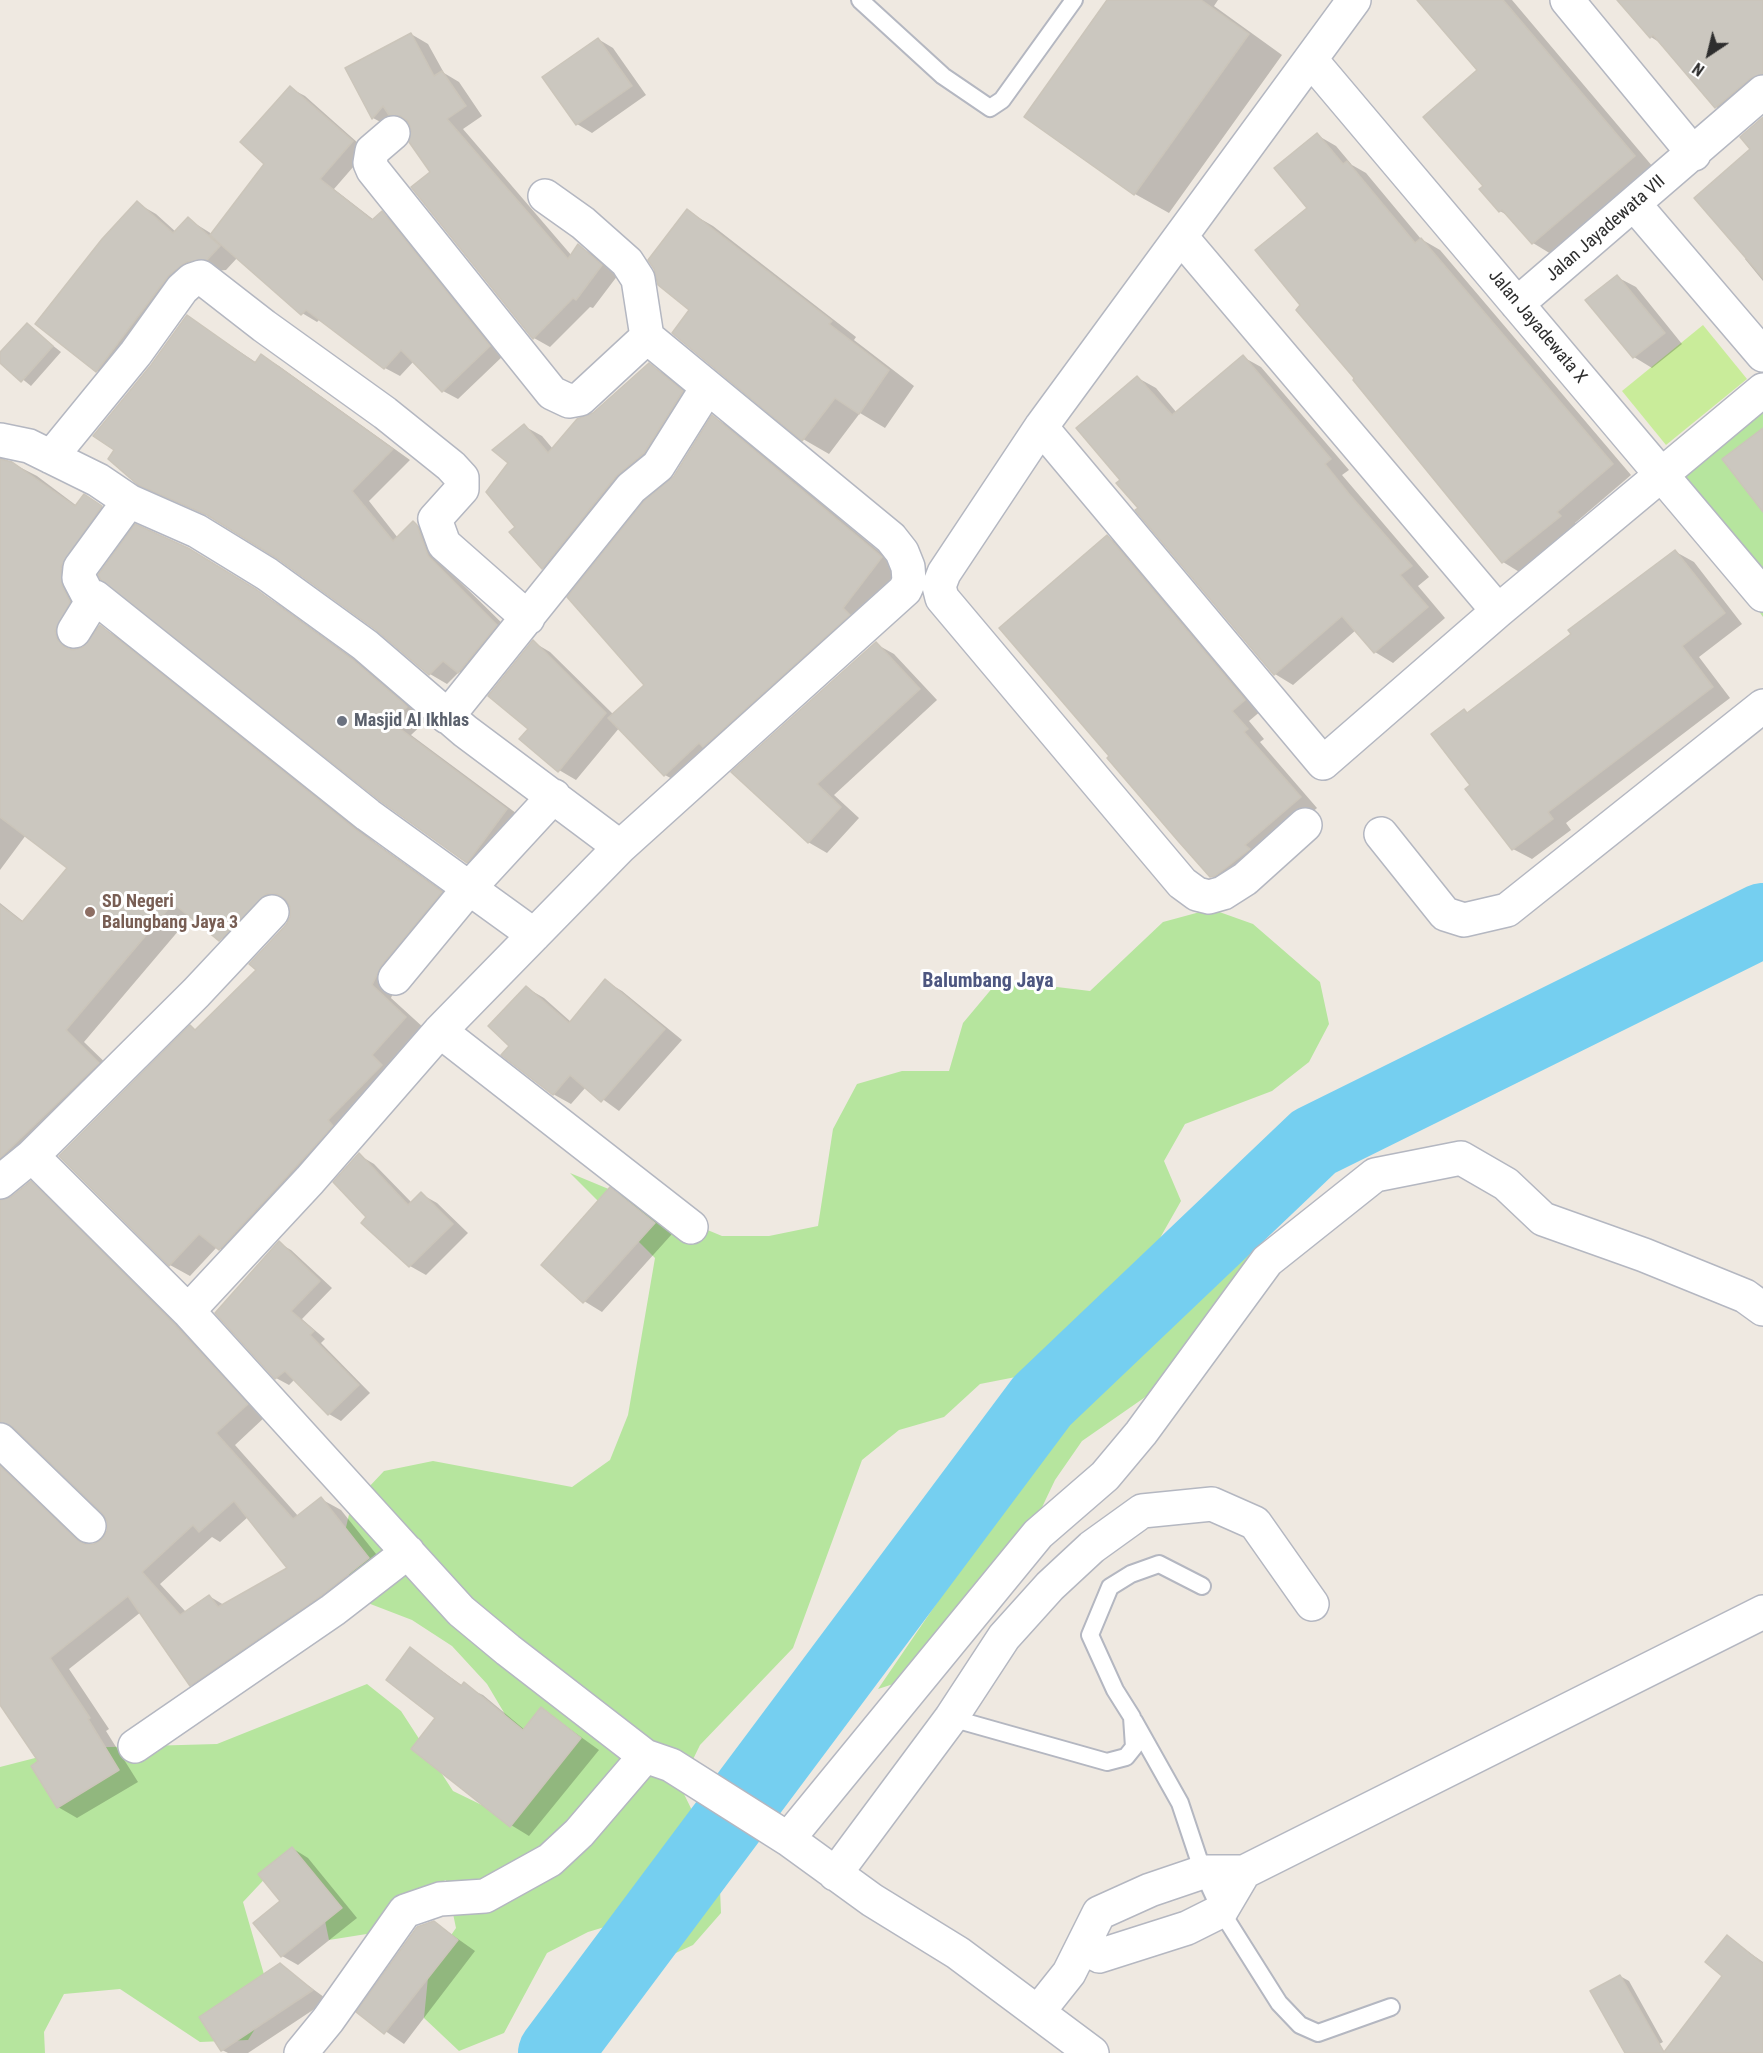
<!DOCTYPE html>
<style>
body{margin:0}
#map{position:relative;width:1763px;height:2053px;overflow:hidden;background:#efe9e1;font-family:"Roboto Condensed",sans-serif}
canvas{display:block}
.north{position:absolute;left:1679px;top:24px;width:60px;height:60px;-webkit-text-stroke:4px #fff;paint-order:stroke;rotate:215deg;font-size:16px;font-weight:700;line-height:24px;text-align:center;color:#2e2e2e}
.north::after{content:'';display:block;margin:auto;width:21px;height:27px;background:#2e2e2e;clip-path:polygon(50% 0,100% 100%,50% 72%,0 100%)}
</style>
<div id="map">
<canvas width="1763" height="2053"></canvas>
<div class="north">N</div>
</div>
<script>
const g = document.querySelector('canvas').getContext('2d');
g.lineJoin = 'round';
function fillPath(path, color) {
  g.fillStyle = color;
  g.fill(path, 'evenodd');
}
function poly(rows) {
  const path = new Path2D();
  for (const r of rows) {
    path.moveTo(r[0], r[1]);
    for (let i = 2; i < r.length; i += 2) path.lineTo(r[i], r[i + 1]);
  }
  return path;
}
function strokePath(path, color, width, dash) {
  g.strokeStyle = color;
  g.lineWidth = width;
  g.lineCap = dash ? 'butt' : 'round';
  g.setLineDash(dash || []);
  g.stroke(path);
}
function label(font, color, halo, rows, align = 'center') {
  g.font = font + ' "Roboto Condensed",sans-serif';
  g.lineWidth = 6;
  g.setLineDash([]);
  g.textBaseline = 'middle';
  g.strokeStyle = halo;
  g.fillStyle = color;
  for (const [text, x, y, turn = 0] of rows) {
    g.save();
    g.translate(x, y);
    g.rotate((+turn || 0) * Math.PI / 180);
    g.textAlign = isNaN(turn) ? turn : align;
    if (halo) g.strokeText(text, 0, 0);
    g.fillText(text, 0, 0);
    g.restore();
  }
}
const green = poly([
 [1763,379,1763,617,1658,468],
 [1211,909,1253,924,1320,982,1329,1024,1309,1062,1272,1091,1185,1124,1164,1161,1181,1201,1160,1238,1172,1279,1205,1242,1251,1239,1249,1284,1200,1359,1082,1441,1055,1480,1015,1564,924,1674,878,1689,1014,1490,1036,1447,1042,1401,1026,1375,980,1384,944,1417,899,1430,862,1460,793,1648,700,1745,680,1786,719,1865,721,1913,693,1945,652,1964,631,1919,588,1932,547,1953,504,2033,459,2051,424,2018,429,1967,456,1928,446,1880,403,1897,379,1932,329,1940,319,1892,274,1869,243,1902,272,2002,248,2040,200,2042,120,1989,64,1994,44,2032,45,2053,0,2053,0,1767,74,1748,217,1744,367,1684,401,1711,453,1791,492,1810,512,1726,487,1684,452,1646,412,1620,360,1600,340,1553,351,1506,384,1471,433,1461,572,1487,610,1460,628,1415,655,1258,570,1173,722,1236,769,1236,818,1226,833,1129,857,1084,902,1071,949,1071,963,1023,999,980,1090,991,1163,922]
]);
const pitch = poly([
 [1703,325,1747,379,1666,445,1622,391]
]);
const shadow = poly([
 [1109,0,1218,0,1214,6,1282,55,1169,213,1135,194],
 [1431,0,1512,0,1653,167,1551,254,1533,243,1510,217,1500,211,1485,186,1479,70],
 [1619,0,1763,0,1763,95,1735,118,1716,107,1662,44,1651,37],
 [411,34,428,44,444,73,459,82,482,116,463,129,572,256,579,246,595,256,618,275,593,308,590,307,550,347,534,338,432,172,410,124,398,118,390,127,373,118,347,68],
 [598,39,613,48,646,95,592,133,577,124,544,77],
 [290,88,305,96,367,151,334,189,374,220,382,213,397,222,504,355,458,399,443,391,414,361,400,376,385,368,320,319,317,322,302,313,238,257,226,270,205,272,115,382,97,371,37,324,137,203,156,214,176,232,188,219,212,234,266,164],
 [1763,119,1763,281,1745,259,1747,257,1752,149],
 [1317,135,1336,146,1352,165,1366,173,1421,239,1440,250,1631,475,1575,523,1578,527,1521,573,1503,562,1357,379,1303,306],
 [687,211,713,226,856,337,854,340,914,386,885,428,860,413,829,454,803,439,655,269],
 [1617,277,1636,287,1682,344,1652,368,1634,357],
 [187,317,257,363,262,356,279,366,410,460,369,501,398,538,413,523,430,533,435,537,445,567,514,635,476,682,459,672,447,684,430,674,377,629,279,558,222,522,139,483,152,366],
 [27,325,61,352,31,386,0,361,0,354],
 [1243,357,1261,367,1349,470,1342,475,1429,577,1418,586,1445,618,1393,663,1375,652,1356,630,1293,685,1275,674,1141,508,1122,480,1138,378,1156,388,1177,413],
 [650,365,668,376,701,403,561,578,543,568,517,527,510,462,524,426,542,436,553,449],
 [713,417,730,427,899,568,860,619,683,785,665,775,620,727,576,780,559,770,530,728,533,642,550,652,614,715,646,685,675,477],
 [0,457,37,476,77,506,84,496,121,518,81,577,75,643,77,650,83,649,100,627,120,638,376,843,461,904,400,977,391,998,425,1029,239,1260,217,1247,190,1276,170,1265,61,1156,191,1027,197,1031,258,969,251,964,292,917,290,904,279,910,240,951,191,916,84,1042,118,1075,1,1197,3,1202,12,1198,31,1183,51,1194,194,1337,266,1416,235,1445,299,1517,321,1499,341,1510,388,1569,211,1696,191,1684,141,1612,69,1669,109,1729,106,1731,138,1782,77,1818,58,1807,40,1762,0,1703,0,903,24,922,69,868,26,835,0,870],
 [15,1433,21,1433,103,1512,108,1520,109,1530,103,1540,89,1546,7,1466],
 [248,1517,289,1569,224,1605,209,1596,186,1612,160,1584,212,1537,220,1542],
 [1107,537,1125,547,1262,710,1249,721,1264,739,1260,742,1317,808,1228,886,1211,876,1111,756],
 [1676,552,1694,562,1742,624,1699,657,1730,698,1566,823,1571,830,1532,859,1513,849,1472,786,1464,711,1469,714],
 [210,562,278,604,375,674,427,720,411,735,528,822,489,874,467,862],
 [876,644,894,654,937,700,834,795,859,818,827,853,808,842,733,772],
 [605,981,622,991,682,1040,619,1111,586,1087,571,1104,553,1094,511,1046,527,988,544,998,571,1022],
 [359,1155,374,1164,412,1203,421,1194,437,1203,468,1233,426,1275,410,1266,363,1223,368,1217],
 [610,1189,629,1200,672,1234,602,1312,584,1301],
 [279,1243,291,1250,332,1288,302,1319,325,1339,321,1343,370,1393,341,1421,329,1414,295,1379,289,1385,276,1378,217,1313],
 [411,1649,463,1686,483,1695,525,1730,542,1709,599,1750,529,1836,511,1825],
 [292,1848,308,1858,357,1918,298,1965,282,1956,282,1901],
 [434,1922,475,1951,404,2044,358,2012],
 [1727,1937,1763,1962,1763,2053,1664,2053,1725,1976],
 [280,1965,328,2000,248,2053,228,2053,222,2050],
 [1620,1976,1629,1981,1663,2042,1642,2053,1628,2053]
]);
const river = poly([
 [555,2053,1042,1401,1314,1142,1763,920]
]);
const building = poly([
 [1107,0,1201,0,1249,34,1134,195,1024,117,1107,0],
 [1417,0,1503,0,1635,156,1532,244,1502,210,1499,212,1479,189,1483,186,1423,117,1477,70,1417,0],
 [1617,0,1763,0,1763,74,1751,78,1715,108,1653,35,1650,38,1617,0],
 [411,33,434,76,442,71,466,106,447,119,568,259,578,244,602,265,576,300,573,298,533,339,411,187,430,172,409,142,411,130,408,121,400,116,389,115,383,106,372,119,345,68,411,33],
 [598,38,632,86,576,125,542,77,598,38],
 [290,86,353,141,320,179,372,220,382,211,490,346,442,392,401,350,384,369,306,310,301,315,210,235,264,164,240,142,290,86],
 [1763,117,1763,278,1694,198,1750,149,1740,137,1763,117],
 [1317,133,1343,164,1347,161,1415,243,1421,238,1613,464,1557,512,1561,516,1502,563,1353,380,1354,378,1296,310,1300,305,1255,250,1307,208,1274,168,1317,133],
 [137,201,173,233,188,217,220,246,207,260,186,262,169,275,96,372,35,324,102,239,137,201],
 [687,209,832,321,829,324,889,370,859,414,835,398,802,441,672,333,689,310,658,285,654,269,648,260,687,209],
 [1617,275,1665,333,1633,358,1585,300,1617,275],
 [187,315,255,363,261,354,393,449,352,491,393,541,413,521,417,525,428,556,497,625,458,673,443,661,429,675,376,630,278,559,207,515,138,485,108,459,114,450,93,436,151,365,187,315],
 [27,323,53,346,21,382,0,363,0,352,27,323],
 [1243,355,1331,459,1325,464,1349,494,1412,566,1400,575,1428,607,1374,653,1342,616,1274,675,1135,510,1138,508,1116,483,1120,480,1076,428,1137,376,1172,415,1243,355],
 [649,363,683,391,644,453,616,476,542,569,509,532,515,527,486,492,508,463,492,450,524,424,548,453,577,419,593,413,649,363],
 [712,415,882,557,843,608,850,615,703,747,699,743,664,776,608,718,644,685,567,597,644,501,674,476,712,415],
 [1763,428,1763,512,1722,459,1763,428],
 [0,459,12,462,75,506,84,494,102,506,61,566,62,586,70,602,55,631,57,639,64,647,73,650,83,647,100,625,356,830,442,892,381,966,372,985,406,1017,372,1055,382,1065,328,1120,333,1126,219,1250,199,1234,169,1266,59,1156,190,1025,195,1030,256,970,249,964,286,925,290,917,290,907,285,899,277,894,266,894,219,941,173,903,66,1030,99,1063,0,1158,0,905,22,922,67,868,0,817,0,459],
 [135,524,188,548,257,590,353,660,402,702,407,707,391,722,507,809,467,863,379,800,101,580,98,575,135,524],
 [1107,535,1245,700,1232,711,1248,729,1244,732,1301,797,1245,845,1250,849,1215,876,1210,877,1179,842,1107,758,1109,756,999,628,1107,535],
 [1675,550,1725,613,1682,646,1713,687,1548,812,1553,819,1512,850,1465,789,1470,785,1431,734,1464,709,1467,713,1571,634,1568,630,1675,550],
 [533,640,606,713,558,772,519,739,528,729,488,696,533,640],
 [876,642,920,689,817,784,841,807,808,843,731,772,876,642],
 [605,979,665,1029,601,1102,570,1075,553,1095,501,1055,509,1046,488,1026,526,986,569,1023,605,979],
 [359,1153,408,1205,421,1192,453,1224,409,1267,361,1223,366,1217,333,1182,359,1153],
 [31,1181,174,1324,248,1404,216,1433,293,1519,321,1497,369,1558,322,1595,190,1686,128,1596,50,1658,90,1718,88,1719,119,1770,57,1808,31,1766,38,1761,0,1705,0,1466,76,1539,84,1544,94,1544,102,1539,107,1531,107,1521,102,1513,13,1427,0,1422,0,1200,11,1197,31,1181],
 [234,1501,287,1568,218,1607,209,1595,180,1615,142,1572,193,1525,199,1532,234,1501],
 [610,1187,655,1223,583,1303,541,1265,610,1187],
 [279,1241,320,1281,291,1311,314,1331,310,1335,359,1385,328,1415,285,1371,275,1379,215,1313,279,1241],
 [410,1647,461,1686,464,1682,523,1730,541,1707,581,1738,510,1827,411,1749,435,1718,386,1680,410,1647],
 [292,1847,342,1908,281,1957,253,1923,280,1901,258,1874,292,1847],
 [434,1921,458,1940,384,2034,356,2012,417,1927,434,1921],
 [1727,1935,1763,1964,1763,2053,1625,2053,1590,1991,1620,1975,1664,2052,1722,1976,1705,1962,1727,1935],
 [280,1963,313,1990,221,2051,199,2017,280,1963]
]);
const service = poly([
 [860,0,943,76,990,108,1002,100,1074,0],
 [951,1718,1107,1762,1126,1757,1134,1747,1132,1717,1115,1690,1090,1635,1110,1587,1131,1574,1159,1564,1202,1586],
 [1134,1721,1180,1803,1203,1872,1221,1911,1279,2003,1300,2025,1318,2033,1391,2007]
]);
const minor = poly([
 [1567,0,1694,154],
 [1311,60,1763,595],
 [393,133,372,151,370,163,373,170,552,393,569,401,580,399,647,337,891,538,902,552,908,567,909,581,905,590,620,847],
 [545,196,583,223,627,262,638,279,647,337],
 [1634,204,1763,355],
 [1181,237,1498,611],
 [1517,304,1763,92],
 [1041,427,1323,763,1498,611,1763,390],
 [0,440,29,446,98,480,129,501,197,531,267,574,365,645,465,731,620,847,440,1031,310,1180,188,1311,461,1611,508,1650,645,1756,671,1765,788,1839,872,1900,958,1953,1092,2053],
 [51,457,136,353,182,289,192,280,201,277,264,326,385,413,451,466,462,478,462,489,435,519,444,544,528,618],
 [92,603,79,578,80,568,129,501],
 [74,631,95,597,368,815,534,935],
 [447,717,631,488,658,466,707,388],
 [1305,825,1245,879,1223,893,1209,897,1197,894,1182,883,942,598,939,586,944,573,1041,427,1354,0],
 [1381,834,1445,914,1464,920,1507,910,1763,706],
 [395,978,471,886,554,796],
 [440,1031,691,1227],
 [32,1156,188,1311],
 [0,1182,32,1156,196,993,272,912],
 [0,1440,89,1526],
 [135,1746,333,1610,408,1552],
 [788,1839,1038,1534,1105,1476,1141,1433,1267,1261,1375,1175,1461,1158,1506,1184,1543,1219,1644,1255,1745,1296,1763,1309],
 [835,1874,951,1718,1004,1637,1050,1586,1092,1547,1142,1511,1212,1504,1255,1523,1312,1604],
 [1083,1945,1099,1913,1150,1890,1203,1872,1244,1872,1763,1612],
 [1038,2012,1069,1973,1083,1945,1099,1956,1187,1928,1221,1911,1244,1872],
 [301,2053,328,2020,405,1911,440,1899,485,1896,550,1860,579,1833,645,1756]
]);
const markers = [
 [342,721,6,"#6b7280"],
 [90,912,6,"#8d6e63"]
];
const streetNames = [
 ["Jalan Jayadewata VII",1606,229,-41],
 ["Jalan Jayadewata X",1537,327,50]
];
const worshipNames = [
 ["Masjid Al Ikhlas",354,721]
];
const educationNames = [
 ["SD Negeri",102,902],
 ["Balungbang Jaya 3",102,923]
];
const neighbourhoodNames = [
 ["Balumbang Jaya",988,982]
];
fillPath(green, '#b6e59e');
fillPath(pitch, '#c9ec9a');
fillPath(shadow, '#0003');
strokePath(river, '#75cff0', 74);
fillPath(building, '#cbc7bf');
strokePath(building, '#cbc5ba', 1.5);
strokePath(service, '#b4b7c1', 20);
strokePath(minor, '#b4b7c1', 36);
strokePath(service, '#fff', 16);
strokePath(minor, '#fff', 33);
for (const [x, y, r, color] of markers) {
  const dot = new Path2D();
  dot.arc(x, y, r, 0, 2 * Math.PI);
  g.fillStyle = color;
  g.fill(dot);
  strokePath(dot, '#fff', 2);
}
label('18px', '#2e2e2e', '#fff', streetNames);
label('bold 18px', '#5b616d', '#fff', worshipNames, 'left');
label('bold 18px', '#785e54', '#fff', educationNames, 'left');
label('bold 20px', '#4d5680', '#fff', neighbourhoodNames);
</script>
